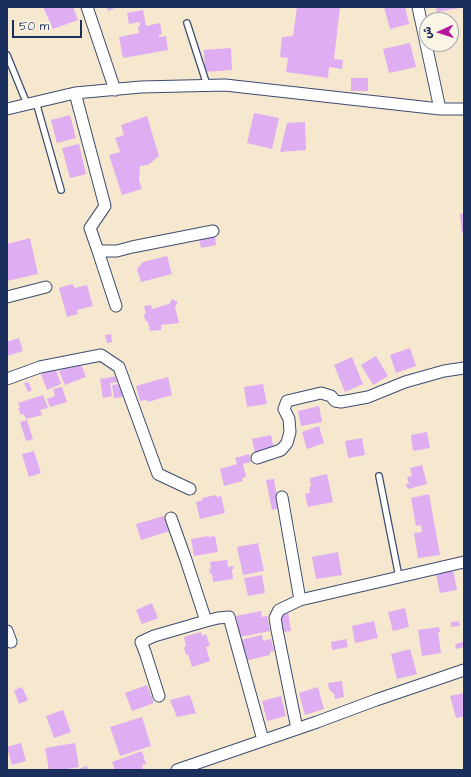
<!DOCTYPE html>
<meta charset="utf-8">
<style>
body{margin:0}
#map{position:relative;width:471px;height:777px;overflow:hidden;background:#f5e8ce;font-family:"Architects Daughter","Playpen Sans Arabic",sans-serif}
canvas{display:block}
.frame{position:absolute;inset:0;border:8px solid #1b2f5e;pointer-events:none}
.north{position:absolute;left:419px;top:12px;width:40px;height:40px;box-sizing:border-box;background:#fcf5e5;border:1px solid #a2a6af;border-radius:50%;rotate:267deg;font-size:11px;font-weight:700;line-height:16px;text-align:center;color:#1b2f5e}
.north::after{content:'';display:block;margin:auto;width:14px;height:18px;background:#b5179e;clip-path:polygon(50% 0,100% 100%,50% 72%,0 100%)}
.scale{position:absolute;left:12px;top:20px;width:70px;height:18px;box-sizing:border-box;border:2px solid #1b2f5e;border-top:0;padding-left:5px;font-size:12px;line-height:14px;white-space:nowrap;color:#1b2f5e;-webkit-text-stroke:3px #fcf5e5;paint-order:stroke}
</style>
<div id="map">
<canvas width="471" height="777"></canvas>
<div class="frame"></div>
<div class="north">ش</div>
<div class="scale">50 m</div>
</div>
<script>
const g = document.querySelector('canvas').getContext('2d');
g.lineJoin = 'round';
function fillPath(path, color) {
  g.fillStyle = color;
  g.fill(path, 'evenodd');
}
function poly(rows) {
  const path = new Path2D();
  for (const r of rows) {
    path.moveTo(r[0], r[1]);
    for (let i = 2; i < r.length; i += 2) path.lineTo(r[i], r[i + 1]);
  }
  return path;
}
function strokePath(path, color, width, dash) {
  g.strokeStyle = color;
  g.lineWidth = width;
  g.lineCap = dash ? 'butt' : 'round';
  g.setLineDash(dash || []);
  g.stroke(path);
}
const building = poly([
 [43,7,73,7,78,20,53,29],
 [106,7,117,7,108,11],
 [297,7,340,7,334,59,343,60,342,69,329,67,328,78,286,72,288,58,280,57,282,37,293,36],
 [384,7,405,7,409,24,390,29],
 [436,7,460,7,460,8,437,12],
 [143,10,146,26,160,23,162,34,159,35,159,37,166,36,168,50,123,58,119,37,139,33,138,27,140,26,139,22,129,24,127,13],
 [410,43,416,67,389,73,383,49],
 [231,48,232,70,205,72,204,50],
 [351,78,368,78,368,91,351,91],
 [254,113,279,118,272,149,247,143],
 [70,115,76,138,57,143,51,120],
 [147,116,159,156,148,165,140,166,139,180,142,189,122,195,109,155,120,152,115,138,124,135,121,125],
 [305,122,306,150,280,152,287,123],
 [79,144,86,174,70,178,62,148],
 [464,213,464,232,462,233,460,214],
 [215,236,216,245,201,248,199,239],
 [30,238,38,274,7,281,7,244],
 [167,256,172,274,141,282,137,269,143,262],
 [72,284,75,288,87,285,93,306,77,310,78,314,67,317,59,288],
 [172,299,178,302,175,307,179,323,161,325,161,330,150,331,148,322,145,320,144,314,146,314,144,306,151,305,152,309,169,304],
 [111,334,112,342,107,343,105,335],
 [19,338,23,351,7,356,7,342],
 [410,348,416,366,396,373,390,355],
 [376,356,388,376,373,385,361,365],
 [352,357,363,384,345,392,334,365],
 [81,364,86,377,65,385,59,371,70,366,71,368],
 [55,368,61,384,47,390,41,374],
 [118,376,119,382,110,383,112,396,103,398,100,379],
 [168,377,172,395,148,402,147,400,140,401,136,386],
 [28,382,32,390,28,392,24,383],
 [121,384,123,397,114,398,112,385],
 [263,384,267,404,247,407,244,387],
 [62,387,67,402,50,407,47,399,55,396,53,389],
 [43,395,48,408,40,410,42,415,26,419,24,414,21,415,18,408,20,408,18,403],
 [319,406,322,422,301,426,298,411],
 [27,420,33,439,26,441,20,422],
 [319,426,324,443,307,449,302,432],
 [427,432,430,448,413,451,411,435],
 [271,435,274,449,255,453,252,439],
 [362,438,365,455,348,458,345,441],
 [34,451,41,473,29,477,22,454],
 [249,454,251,462,243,464,246,477,242,478,243,481,224,486,220,469,237,464,235,458],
 [422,465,427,484,408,489,405,484,409,484,407,477,412,476,410,468],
 [327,474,333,502,308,507,305,494,310,493,309,487,311,486,310,478],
 [274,479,279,508,272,510,266,480],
 [429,494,440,555,418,558,414,533,422,532,421,525,416,526,411,498],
 [216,495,217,497,221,496,225,513,200,519,196,502,203,500,202,498],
 [164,516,167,526,169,525,170,531,141,540,136,524],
 [208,536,209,537,215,536,218,552,194,556,191,539],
 [258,543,264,571,243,575,237,547],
 [338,552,342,575,316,579,312,557],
 [227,560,228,567,233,566,234,569,232,569,233,579,213,582,212,573,210,574,209,569,211,569,210,562],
 [453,570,457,590,440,593,436,574],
 [262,575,265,593,248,596,244,578],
 [152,603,158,618,142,624,136,610],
 [405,608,409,627,393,631,388,612],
 [261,611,262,617,267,616,270,631,240,637,236,616],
 [288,612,291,631,282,632,280,613],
 [374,621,378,638,355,643,352,626],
 [459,621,460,626,451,627,451,622],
 [439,627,440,632,438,632,441,653,422,656,418,630],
 [201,632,202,636,206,634,210,646,206,647,210,661,192,667,188,654,186,655,184,647,186,647,184,637],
 [262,635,263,641,271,639,274,651,270,652,270,655,245,661,240,640],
 [346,639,348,647,332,650,331,642],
 [463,642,464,647,456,649,455,644],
 [410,649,417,674,397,679,391,654],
 [342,681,344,697,335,699,334,693,331,692,331,690,329,690,328,683],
 [147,685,154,703,132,711,125,693],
 [22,687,28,700,19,704,14,690],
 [318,687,324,709,305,715,299,693],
 [464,693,464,716,456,718,450,696],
 [190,695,196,713,177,717,170,700],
 [281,696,286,716,267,721,262,701],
 [63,710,71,732,54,738,46,716],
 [142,717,151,746,120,756,110,727],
 [21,743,26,761,12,765,7,747],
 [75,743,79,767,60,770,49,770,45,748],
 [142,751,146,764,142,765,143,770,115,770,112,762],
 [87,766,88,770,76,770]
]);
const lane = poly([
 [187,23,207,85],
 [7,55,27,104],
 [36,102,61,190],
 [379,476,399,577]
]);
const street = poly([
 [87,7,115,90],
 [418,7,440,109],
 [75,93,105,206,90,228,98,251,117,251,132,247,213,231],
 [7,109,75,93,141,87,225,85,440,109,464,109],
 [98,251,116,306],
 [7,297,46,287],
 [7,379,40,367,101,355,119,367,158,474,190,489],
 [257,458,281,450,287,443,290,432,289,419,284,409,287,401,321,393,331,396,335,401,341,402,368,397,405,382,444,371,464,368],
 [282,497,300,600],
 [171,518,186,560,206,621,218,618,229,617,263,740],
 [7,631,11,642],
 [159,696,145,652,141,642,154,636,206,621],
 [297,729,277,630,275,618,279,610,300,600,464,562],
 [177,770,317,722,376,700,464,670]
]);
fillPath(building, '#dfadf2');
strokePath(lane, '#3c4b6f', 8);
strokePath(street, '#3c4b6f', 13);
strokePath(lane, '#fff', 5.5);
strokePath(street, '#fff', 11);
</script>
